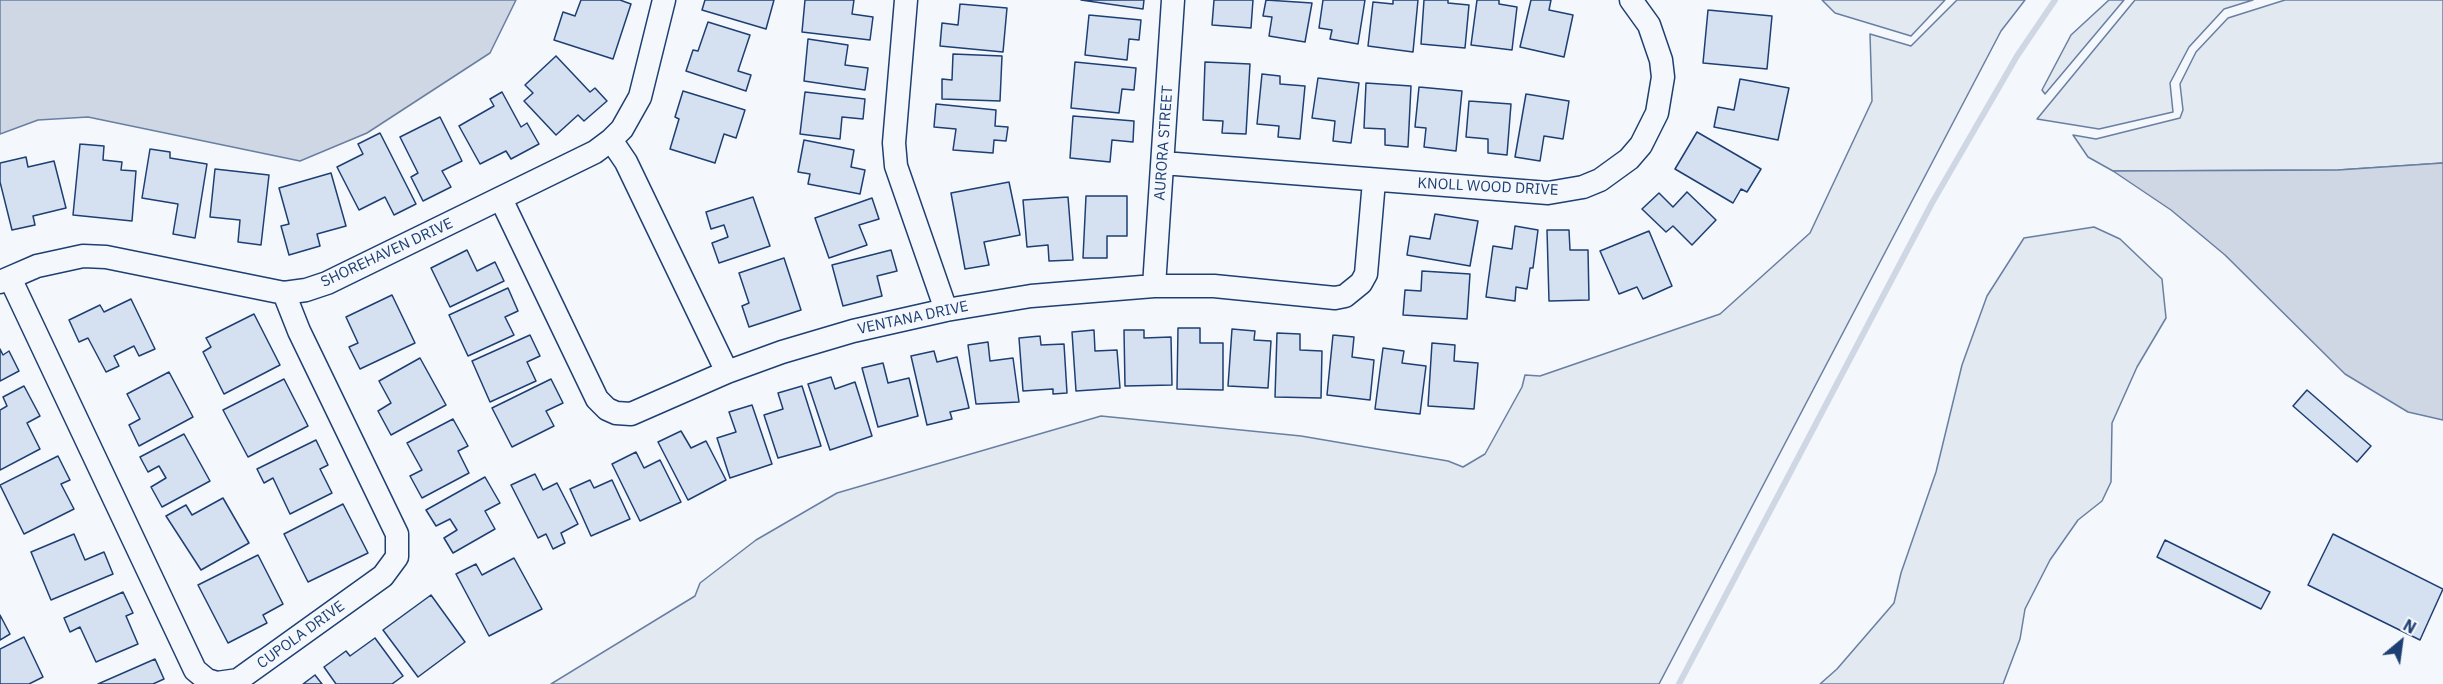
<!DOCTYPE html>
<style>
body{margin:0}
#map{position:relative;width:2443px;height:684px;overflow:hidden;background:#f4f7fb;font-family:"IBM Plex Sans",sans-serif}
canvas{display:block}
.north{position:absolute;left:2371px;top:612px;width:60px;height:60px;-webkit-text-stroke:4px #f4f7fb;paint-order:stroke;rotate:29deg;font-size:16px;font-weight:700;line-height:24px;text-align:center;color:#1d3f73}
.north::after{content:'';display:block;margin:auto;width:21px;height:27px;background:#1d3f73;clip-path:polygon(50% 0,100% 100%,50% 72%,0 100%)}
</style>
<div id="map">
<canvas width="2443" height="684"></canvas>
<div class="north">N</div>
</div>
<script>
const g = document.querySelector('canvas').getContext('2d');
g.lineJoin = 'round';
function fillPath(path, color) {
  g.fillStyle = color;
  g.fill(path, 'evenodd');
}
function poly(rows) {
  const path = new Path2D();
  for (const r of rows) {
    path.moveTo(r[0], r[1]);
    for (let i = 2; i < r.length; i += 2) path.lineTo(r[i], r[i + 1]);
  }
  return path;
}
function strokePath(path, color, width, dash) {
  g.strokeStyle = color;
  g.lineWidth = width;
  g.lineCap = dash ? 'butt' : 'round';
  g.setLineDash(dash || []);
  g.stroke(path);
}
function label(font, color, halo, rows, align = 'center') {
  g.font = font + ' "IBM Plex Sans",sans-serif';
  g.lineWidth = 4.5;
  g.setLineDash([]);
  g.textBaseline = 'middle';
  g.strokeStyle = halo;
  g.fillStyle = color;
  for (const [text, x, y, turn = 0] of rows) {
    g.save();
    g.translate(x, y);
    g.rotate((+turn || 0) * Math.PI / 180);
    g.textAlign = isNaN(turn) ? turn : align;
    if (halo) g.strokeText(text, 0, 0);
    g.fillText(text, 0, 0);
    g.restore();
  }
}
const green = poly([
 [1822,0,1945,0,1911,36,1835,13,1822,0],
 [1957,0,2025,0,2001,31,1659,684,551,684,695,596,700,583,756,540,837,493,1101,416,1301,436,1448,461,1463,467,1485,454,1522,387,1525,375,1540,376,1720,314,1810,233,1872,101,1870,34,1911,46,1957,0],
 [2109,0,2124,0,2045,94,2042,90,2071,35,2109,0],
 [2135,0,2253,0,2224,9,2189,47,2170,83,2173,112,2099,129,2037,119,2135,0],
 [2285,0,2443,0,2443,163,2338,170,2113,171,2088,157,2073,135,2096,139,2180,118,2183,110,2180,84,2196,52,2228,18,2285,0],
 [2094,227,2120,239,2162,279,2166,318,2137,367,2112,423,2111,482,2102,501,2078,520,2050,560,2025,609,2020,639,2003,684,1820,684,1837,669,1894,603,1901,573,1936,472,1962,365,1987,296,2024,238,2094,227]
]);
const water = poly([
 [0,0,516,0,490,53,367,133,300,161,88,117,38,120,0,134,0,0],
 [2443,163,2443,420,2408,412,2345,374,2225,255,2171,210,2113,171,2338,170,2443,163]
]);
const stream = poly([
 [1679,684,1932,203,2017,56,2055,0]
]);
const building = poly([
 [581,0,620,0,631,4,613,59,554,40,563,12,575,16,581,0],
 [705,0,774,0,766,29,702,10,705,0],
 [805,0,854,0,852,14,873,17,870,40,802,32,805,0],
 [1081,0,1144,0,1143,9,1081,0],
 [1214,0,1253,0,1251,28,1212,25,1214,0],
 [1266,0,1312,3,1305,42,1269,36,1272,17,1263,16,1266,0],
 [1323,0,1365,0,1358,44,1330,39,1332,30,1319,28,1323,0],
 [1393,0,1418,0,1413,52,1368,46,1373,2,1393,4,1393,0],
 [1424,0,1448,0,1448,3,1469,5,1465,48,1421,44,1424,0],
 [1477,0,1499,0,1499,4,1517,7,1512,50,1471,45,1477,0],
 [1531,0,1551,0,1549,10,1573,15,1564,57,1520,47,1531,0],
 [960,4,1007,8,1003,52,940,46,942,23,958,25,960,4],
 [1708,10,1772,16,1767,69,1703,63,1708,10],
 [1089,15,1141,20,1139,40,1129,39,1127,60,1085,55,1089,15],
 [708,22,750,35,738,71,751,75,746,91,686,71,693,50,698,51,708,22],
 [808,39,848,45,845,65,868,68,865,90,804,81,808,39],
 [953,54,1002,56,1000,101,942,99,942,79,952,80,953,54],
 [556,56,590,92,595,88,607,101,584,121,578,115,556,135,524,101,533,93,525,85,556,56],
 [1075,62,1136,68,1134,90,1122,89,1119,113,1071,108,1075,62],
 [1205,62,1250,64,1246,134,1222,133,1223,121,1203,120,1205,62],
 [1262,74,1280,76,1280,84,1305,86,1300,139,1278,137,1279,126,1257,124,1262,74],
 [1318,78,1359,83,1351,143,1333,141,1335,121,1312,118,1318,78],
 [1740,79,1789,88,1778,140,1714,127,1718,107,1734,110,1740,79],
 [1366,83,1411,86,1408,147,1385,145,1385,129,1364,128,1366,83],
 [1419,87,1462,91,1456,151,1424,147,1426,128,1415,127,1419,87],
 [683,91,745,110,736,138,724,134,715,163,670,149,679,119,675,117,683,91],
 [502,92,521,127,527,123,539,144,511,159,506,151,480,164,459,126,494,106,490,99,502,92],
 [805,92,865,99,863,119,842,117,840,139,800,134,805,92],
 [1526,94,1569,101,1563,139,1544,136,1540,161,1515,157,1526,94],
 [1469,101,1511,104,1507,155,1488,153,1488,139,1466,137,1469,101],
 [936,104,996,110,995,126,1008,127,1006,141,994,140,993,153,953,150,956,129,934,127,936,104],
 [1073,116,1134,121,1133,142,1112,140,1110,162,1070,158,1073,116],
 [440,117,462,161,442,171,451,187,423,201,411,177,418,173,400,137,440,117],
 [1697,132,1761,169,1747,192,1741,189,1733,203,1675,169,1697,132],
 [380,133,416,204,394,215,385,197,359,210,337,167,363,154,358,144,380,133],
 [804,140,854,150,851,167,865,170,860,194,808,184,810,174,798,172,804,140],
 [80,144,104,146,103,160,122,162,121,170,136,171,132,221,73,215,80,144],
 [150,149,170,152,170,158,207,164,195,238,173,234,178,204,142,198,150,149],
 [26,157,28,167,54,161,66,208,33,216,35,225,12,230,0,182,0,163,26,157],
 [215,169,269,175,261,245,238,242,240,220,210,217,215,169],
 [331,173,346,226,317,234,320,246,289,255,281,226,289,224,279,188,331,173],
 [1009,182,1020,235,984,242,989,265,965,269,951,193,1009,182],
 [1687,192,1716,220,1692,245,1673,226,1666,232,1642,209,1659,193,1673,207,1687,192],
 [1086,196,1127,196,1127,236,1107,236,1107,258,1083,258,1086,196],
 [753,197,770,246,719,263,712,243,728,237,724,225,711,229,706,212,753,197],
 [1068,197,1073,260,1049,261,1048,245,1027,247,1023,200,1068,197],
 [872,198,879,219,859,225,867,245,829,258,815,218,872,198],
 [1435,214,1478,221,1470,266,1407,255,1410,236,1430,239,1435,214],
 [1515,226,1538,230,1533,268,1530,268,1527,289,1516,287,1515,301,1486,297,1493,246,1512,249,1515,226],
 [1547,230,1569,230,1570,250,1588,250,1589,300,1549,301,1547,230],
 [1649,231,1672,286,1643,299,1637,287,1619,294,1600,251,1649,231],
 [467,250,477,271,495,262,504,281,450,307,431,268,467,250],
 [891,250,897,271,877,276,882,296,843,306,832,265,891,250],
 [784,258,801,310,749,327,742,306,749,303,739,273,784,258],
 [1422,271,1470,274,1467,319,1403,315,1405,290,1421,291,1422,271],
 [508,288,518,311,505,317,514,335,468,356,449,315,508,288],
 [392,295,415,343,360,369,349,347,358,343,346,317,392,295],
 [131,299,155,349,139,356,134,346,114,356,119,366,106,372,88,338,79,342,69,320,100,305,104,312,131,299],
 [254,314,280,365,224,394,203,352,211,347,206,338,254,314],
 [1178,328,1200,328,1200,343,1223,343,1223,390,1177,389,1178,328],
 [1232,329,1255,331,1254,340,1271,341,1268,388,1228,386,1232,329],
 [1094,330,1095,351,1117,350,1120,388,1076,391,1072,332,1094,330],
 [1124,330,1144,330,1144,338,1171,337,1172,385,1125,386,1124,330],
 [1277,333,1300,334,1300,350,1322,351,1321,398,1275,397,1277,333],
 [530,335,540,356,527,362,536,381,490,402,472,361,530,335],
 [1333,335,1354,337,1352,357,1374,360,1370,400,1327,395,1333,335],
 [1040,336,1041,345,1064,344,1067,393,1053,394,1053,389,1023,391,1019,338,1040,336],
 [988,342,990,361,1013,358,1019,402,976,404,968,345,988,342],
 [1432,343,1455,345,1454,361,1478,363,1474,409,1428,406,1432,343],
 [1383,348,1404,351,1402,363,1426,366,1420,414,1375,409,1383,348],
 [0,349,3,355,9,351,19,371,0,381,0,349],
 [934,351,937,362,957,357,969,408,950,412,952,419,927,425,911,356,934,351],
 [420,358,446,405,391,435,378,411,391,403,379,381,420,358],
 [883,363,888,383,909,378,918,416,878,427,862,368,883,363],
 [169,372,193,417,139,446,129,425,140,419,127,394,169,372],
 [831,377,835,389,855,382,872,436,830,450,808,384,831,377],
 [284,379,308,426,248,457,223,410,284,379],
 [551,379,563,403,546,411,554,426,512,447,492,408,551,379],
 [24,386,40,416,27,423,40,449,0,470,0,410,7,406,3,397,24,386],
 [802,386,821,446,778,458,764,415,783,409,778,393,802,386],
 [2307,390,2371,446,2357,462,2293,406,2307,390],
 [752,405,772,464,730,478,717,438,736,432,729,412,752,405],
 [453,419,468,446,458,451,469,473,422,498,410,476,422,470,407,443,453,419],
 [681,431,691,448,706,441,726,480,688,500,658,442,681,431],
 [184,434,210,481,162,507,151,487,166,478,159,466,148,472,140,457,184,434],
 [316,440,328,465,320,469,332,493,290,514,273,478,264,483,257,469,316,440],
 [636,452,644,468,660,460,681,502,640,521,612,464,636,452],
 [58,456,70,480,61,484,74,509,24,534,0,485,58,456],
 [535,474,543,490,557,483,578,524,561,533,565,543,553,549,546,534,538,538,511,485,535,474],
 [485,477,500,503,485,511,495,529,453,553,444,538,457,530,450,519,436,526,426,510,485,477],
 [590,480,594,488,612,480,630,519,591,536,570,489,590,480],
 [223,498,249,543,201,570,166,516,186,505,192,515,223,498],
 [343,504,368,553,308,582,284,534,343,504],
 [74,534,85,560,104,552,113,574,51,600,31,552,74,534],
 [2333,534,2443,589,2420,640,2308,585,2333,534],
 [2165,540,2270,592,2261,609,2157,557,2165,540],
 [258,555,283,604,263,615,267,623,228,643,198,585,258,555],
 [514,558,542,609,489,636,456,574,476,564,482,575,514,558],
 [123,592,133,613,126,616,138,644,96,662,80,627,70,632,64,618,123,592],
 [431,595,465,642,418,677,383,630,431,595],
 [0,615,10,634,0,640,0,615],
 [24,637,43,677,29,684,0,684,0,649,24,637],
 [375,638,403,676,392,684,336,684,324,667,346,651,350,656,375,638],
 [155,659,164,679,153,684,98,684,155,659],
 [315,675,322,684,303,684,315,675]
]);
const minor = poly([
 [906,0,894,143,896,166,946,310],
 [611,140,626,162,727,372],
 [1163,163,1548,193,1583,187,1600,180,1629,159,1641,145,1657,113,1663,77,1661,60,1649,25,1631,0],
 [501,199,597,399,607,409,616,413,631,414,727,372,782,352,853,331,946,310,1031,296,1154,286,1214,286,1335,298,1345,296,1361,283,1366,274,1374,181],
 [10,278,195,670,207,680,217,683,238,680,383,576,397,557,397,534,299,331,284,293],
 [0,282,37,266,83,256,106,257,284,293,306,290,327,283,595,152,611,140,622,129,640,97,664,0],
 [1154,286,1173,0]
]);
const streetNames = [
 ["AURORA STREET",1164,143,-86],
 ["KNOLL WOOD DRIVE",1488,187,3],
 ["SHOREHAVEN DRIVE",387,253,-25],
 ["VENTANA DRIVE",913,318,-12],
 ["CUPOLA DRIVE",301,635,-36]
];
fillPath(green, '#e3e9f0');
strokePath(green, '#687fa3', 1.5);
fillPath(water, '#cfd7e4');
strokePath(water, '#687fa3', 1.5);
strokePath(stream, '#cfd7e4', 6);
fillPath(building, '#d5e0f0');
strokePath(building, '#1d3f73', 1.5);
strokePath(minor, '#1d3f73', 25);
strokePath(minor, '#f4f7fb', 22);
label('15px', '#1d3f73', '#f4f7fb', streetNames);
</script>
